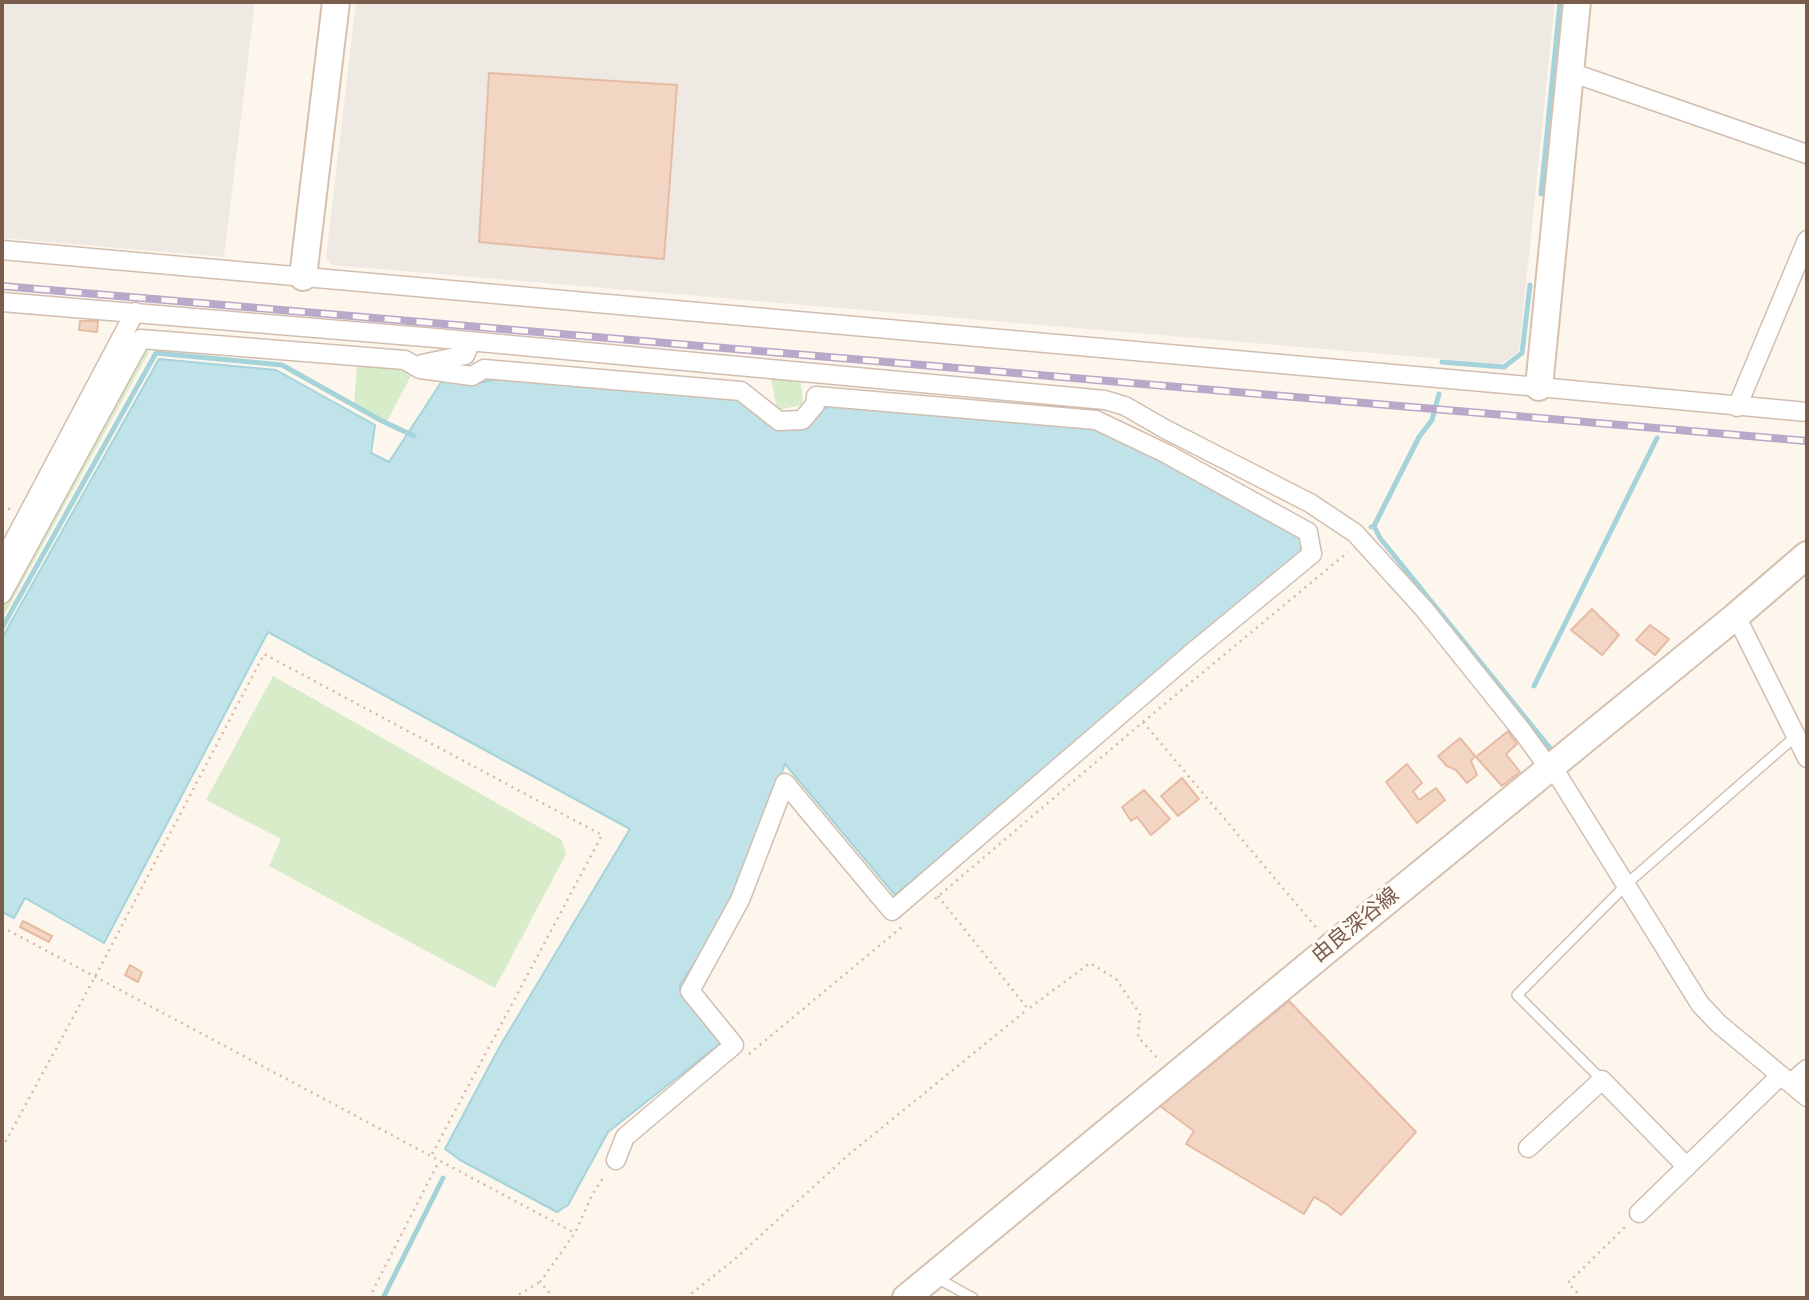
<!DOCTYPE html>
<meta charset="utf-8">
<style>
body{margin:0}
#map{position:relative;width:1809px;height:1300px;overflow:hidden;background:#fdf6ec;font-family:"Titillium Web",sans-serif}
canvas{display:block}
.frame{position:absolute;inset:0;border:4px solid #7a5c4d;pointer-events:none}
</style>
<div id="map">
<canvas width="1809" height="1300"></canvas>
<div class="frame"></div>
</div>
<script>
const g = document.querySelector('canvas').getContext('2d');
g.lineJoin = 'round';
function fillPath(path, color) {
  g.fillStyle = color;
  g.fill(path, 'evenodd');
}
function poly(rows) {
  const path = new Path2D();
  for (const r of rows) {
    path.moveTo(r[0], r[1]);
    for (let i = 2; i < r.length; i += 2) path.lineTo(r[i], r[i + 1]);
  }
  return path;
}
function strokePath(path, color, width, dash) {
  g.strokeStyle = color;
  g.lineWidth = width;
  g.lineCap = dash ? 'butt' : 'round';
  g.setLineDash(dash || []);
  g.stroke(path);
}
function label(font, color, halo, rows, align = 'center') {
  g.font = font + ' "Titillium Web","Noto Sans JP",sans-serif';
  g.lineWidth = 6;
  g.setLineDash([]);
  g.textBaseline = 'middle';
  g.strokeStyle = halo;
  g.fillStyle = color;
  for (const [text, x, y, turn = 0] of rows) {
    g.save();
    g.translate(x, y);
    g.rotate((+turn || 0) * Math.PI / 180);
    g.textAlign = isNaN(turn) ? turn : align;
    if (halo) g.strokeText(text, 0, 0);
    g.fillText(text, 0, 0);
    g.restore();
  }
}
const industrial = poly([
 [2,2,255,2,224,257,2,238],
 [356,2,1555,2,1519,351,1502,364,332,265,326,258]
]);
const green = poly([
 [144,346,149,352,2,619,2,604],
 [357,364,410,368,412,374,387,421,354,406],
 [771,379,801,382,803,405,777,410],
 [273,676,562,840,566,854,495,988,269,866,281,839,206,800]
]);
const water = poly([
 [159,359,276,370,375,425,371,453,389,462,442,381,474,384,502,378,740,396,776,424,811,421,823,409,844,403,1097,425,1303,533,1306,552,895,895,785,764,740,893,680,985,681,995,721,1043,608,1132,568,1205,557,1212,460,1160,445,1149,500,1046,630,829,268,632,104,943,25,898,14,918,2,912,2,638,159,359]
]);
const stream = poly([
 [1541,194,1560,2],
 [1442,362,1504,367,1522,353,1530,285],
 [1374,526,1380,538,1550,748],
 [1371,527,1374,526,1419,437,1432,420,1439,394],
 [2,628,156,353,282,365,382,421,414,436],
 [1534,686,1657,438],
 [383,1298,443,1178]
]);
const building = poly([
 [489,73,677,85,664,259,479,242,489,73],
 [80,321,98,321,97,332,79,330,80,321],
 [1592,609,1619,635,1602,655,1571,630,1592,609],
 [1650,625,1669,639,1655,655,1636,640,1650,625],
 [1508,731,1517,744,1506,754,1520,772,1502,786,1476,757,1508,731],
 [1460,738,1475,756,1471,761,1477,775,1467,783,1456,770,1447,766,1438,756,1460,738],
 [1407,764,1422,783,1413,791,1419,800,1436,788,1445,800,1417,823,1386,782,1407,764],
 [1182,778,1199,799,1178,816,1161,796,1182,778],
 [1144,790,1170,819,1151,835,1137,817,1131,821,1122,807,1144,790],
 [23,921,52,936,49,942,20,927,23,921],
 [130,965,142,972,138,982,125,975,130,965],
 [1289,1001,1416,1132,1341,1215,1325,1203,1314,1197,1304,1214,1186,1144,1194,1131,1160,1106,1289,1001]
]);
const path = poly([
 [2,505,11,510],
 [1143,722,1319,931],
 [938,896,1028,1009,1090,963,1116,979,1140,1014,1138,1037,1160,1061],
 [935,899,1143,722,1348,552],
 [2,927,575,1233],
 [749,1054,903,926],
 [2,1148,95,977,264,654,602,835,431,1156],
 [369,1298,439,1161],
 [513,1298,540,1282],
 [554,1298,540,1282,575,1233,592,1195,605,1175],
 [686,1298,735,1259,847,1156,1028,1009],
 [1582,1298,1568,1283,1627,1225]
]);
const lane = poly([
 [1602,1080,1517,995,1631,880,1796,736],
 [935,1277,973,1298]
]);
const street = poly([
 [1570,72,1807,154],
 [2,250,1539,387,1807,412],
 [2,302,436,338,1105,400,1125,406,1165,429,1310,503,1355,533,1424,609,1522,731,1549,768],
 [422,364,465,355,471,342],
 [1737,407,1807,240],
 [2,563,135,312],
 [2,594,141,339,405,360,420,369,472,376,484,369,741,391,779,421,802,420,815,405,816,396,1096,420,1167,454,1308,532,1312,554,1193,652,892,911,785,783,740,900,690,991,734,1045,625,1137,616,1160],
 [1736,616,1807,758],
 [1552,766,1700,1004,1719,1024,1807,1097],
 [1791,1083,1807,1069],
 [1528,1148,1602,1080,1687,1167],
 [1639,1213,1781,1075]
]);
const secondary = poly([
 [303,277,336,2],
 [1539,387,1577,2],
 [906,1298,1332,946,1736,616,1807,555]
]);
const rail = poly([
 [2,286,1807,441]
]);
const streetNames = [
 ["由良深谷線",1356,926,-39]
];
fillPath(industrial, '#efe9e4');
fillPath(green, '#d8ecc9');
fillPath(water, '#bfe3e8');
strokePath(water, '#a5d3da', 2);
strokePath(stream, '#a5d3da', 5);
fillPath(building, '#f3d5c3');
strokePath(building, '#e6bba3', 2);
strokePath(lane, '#d1beb0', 12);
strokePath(street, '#d1beb0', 21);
strokePath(secondary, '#d6c0b0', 30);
strokePath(path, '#d9b8a5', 2.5, [2, 5]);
strokePath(lane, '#fff', 9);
strokePath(street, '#fff', 18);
strokePath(secondary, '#fff', 26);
strokePath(rail, '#b9a8c9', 8);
strokePath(rail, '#fffaf3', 5, [16]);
label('21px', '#7a5c4d', '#fffaf3', streetNames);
</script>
